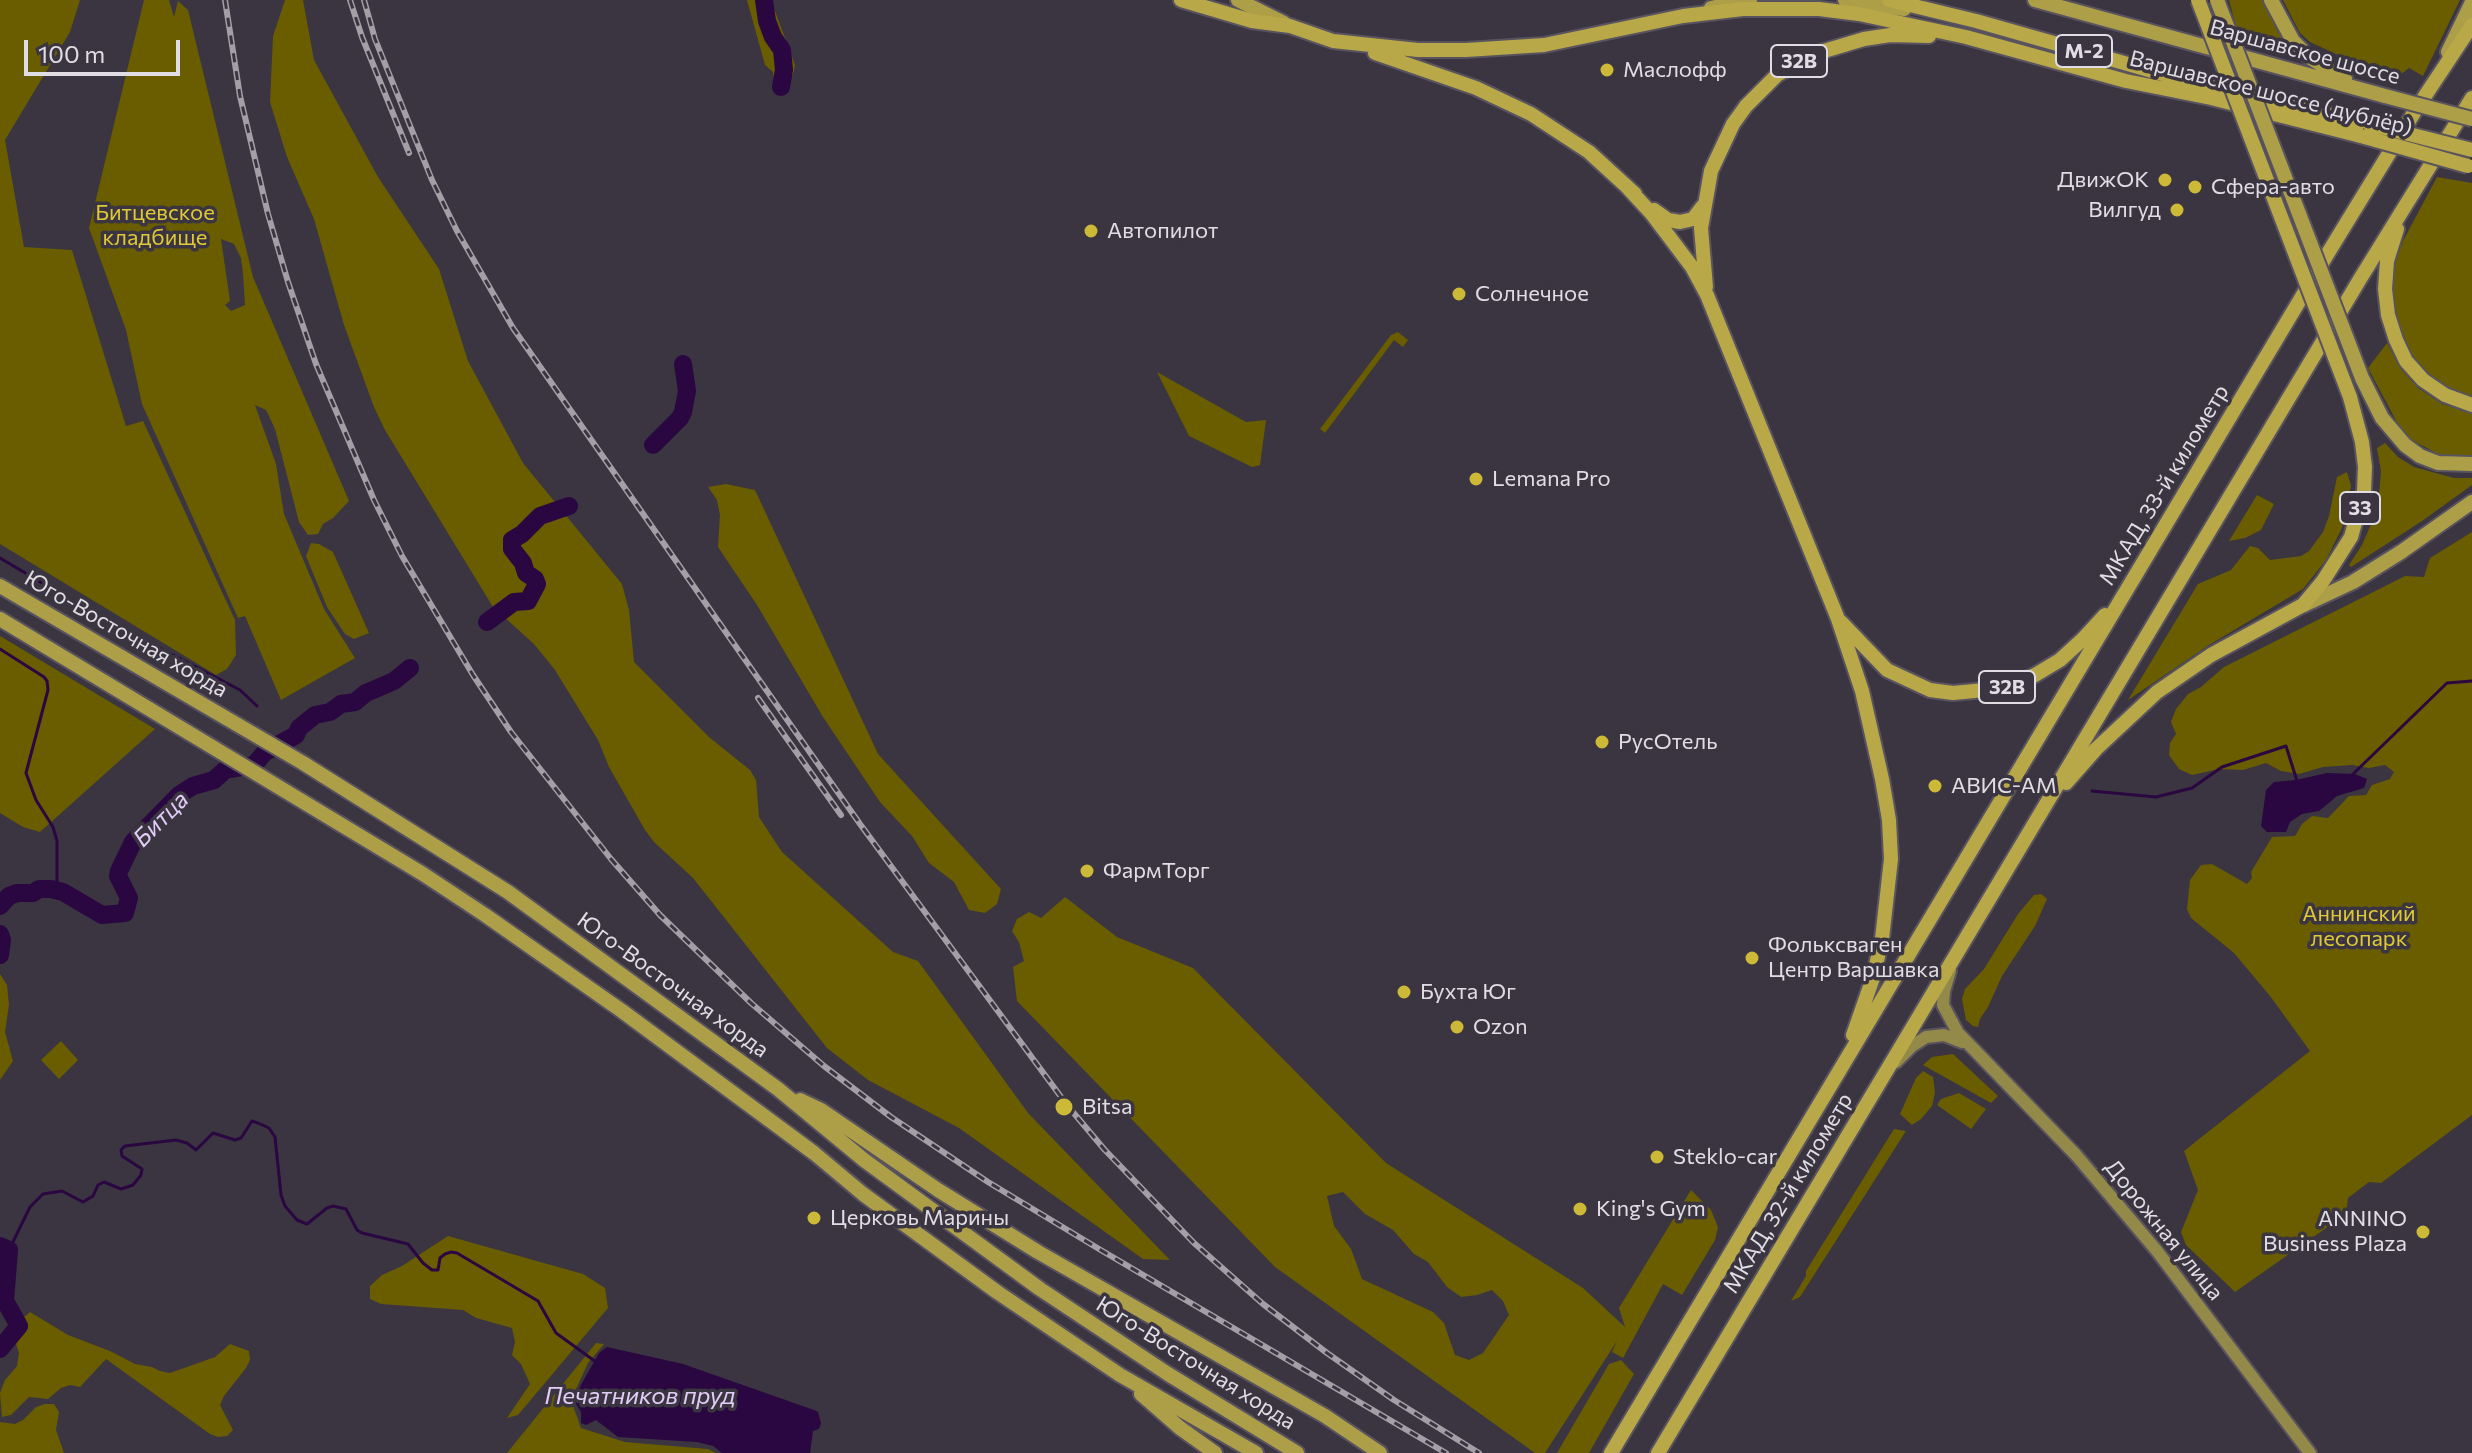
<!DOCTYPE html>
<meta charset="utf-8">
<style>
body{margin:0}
#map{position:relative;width:2472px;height:1453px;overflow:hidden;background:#3a3540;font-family:Commissioner,sans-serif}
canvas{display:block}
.scale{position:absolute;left:24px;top:40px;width:156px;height:36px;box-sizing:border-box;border:4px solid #e0dde4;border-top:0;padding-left:10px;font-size:24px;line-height:28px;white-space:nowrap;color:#e0dde4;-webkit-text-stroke:6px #3a3540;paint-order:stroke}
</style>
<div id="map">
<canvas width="2472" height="1453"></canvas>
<div class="scale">100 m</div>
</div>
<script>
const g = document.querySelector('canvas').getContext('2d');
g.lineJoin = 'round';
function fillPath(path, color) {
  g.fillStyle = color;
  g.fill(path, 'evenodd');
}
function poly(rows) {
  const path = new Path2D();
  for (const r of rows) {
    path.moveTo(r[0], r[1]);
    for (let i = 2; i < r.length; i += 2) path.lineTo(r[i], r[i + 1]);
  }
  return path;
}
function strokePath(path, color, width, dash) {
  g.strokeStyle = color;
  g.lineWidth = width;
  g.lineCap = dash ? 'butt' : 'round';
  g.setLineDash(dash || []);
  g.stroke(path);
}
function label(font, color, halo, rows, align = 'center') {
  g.font = font + ' Commissioner,sans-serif';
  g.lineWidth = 7;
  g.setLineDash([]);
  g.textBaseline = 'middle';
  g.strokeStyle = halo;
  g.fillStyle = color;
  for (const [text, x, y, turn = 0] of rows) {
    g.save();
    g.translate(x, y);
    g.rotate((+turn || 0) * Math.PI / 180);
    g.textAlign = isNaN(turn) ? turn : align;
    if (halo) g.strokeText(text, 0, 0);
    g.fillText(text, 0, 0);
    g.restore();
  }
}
const green = poly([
 [0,0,80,0,70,32,5,140,24,247,72,250,126,426,143,421,235,620,236,655,227,669,216,675,0,544],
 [144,0,169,0,174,17,178,1,188,10,253,277,349,501,333,518,323,524,318,534,308,535,299,522,275,429,266,410,255,405,276,464,284,514,324,609,355,658,281,700,245,616,238,618,142,404,126,330,89,228],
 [221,239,234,244,241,258,243,274,245,305,231,311,225,305,230,301],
 [285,0,303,0,314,60,378,177,439,269,468,361,523,463,622,584,629,610,634,662,709,737,750,770,756,780,759,817,782,852,893,952,918,961,1028,1113,1170,1260,1143,1259,959,1128,868,1080,827,1048,693,878,654,842,645,830,609,767,598,740,555,670,534,644,493,607,385,430,374,407,344,325,314,219,287,157,270,102,273,36],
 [747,0,771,0,795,65,793,75,775,88,773,72,765,65],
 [2229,0,2263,0,2277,29,2291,50,2238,35],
 [2283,0,2460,0,2423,76,2409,68,2397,77,2353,62,2310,42,2300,33],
 [2437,177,2472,183,2472,397,2450,389,2431,376,2414,358,2403,338,2396,316,2393,288,2395,262,2403,241],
 [1398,332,1408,340,1403,347,1394,340,1325,433,1320,429,1391,335],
 [2387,343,2401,369,2418,388,2442,404,2472,413,2472,457,2458,458,2440,455,2410,439,2400,428,2368,368],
 [1157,372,1246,422,1266,420,1260,465,1252,467,1189,436],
 [2385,443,2398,457,2414,467,2454,478,2472,478,2472,485,2422,521,2351,567,2349,565,2362,545,2372,522,2379,494,2381,471,2377,448],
 [2347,472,2351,486,2342,528,2326,560,2303,589,2209,645,2128,700,2198,584,2231,570,2250,546,2258,548,2270,560,2301,556,2309,551,2323,532,2329,516,2337,477],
 [726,484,755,490,878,754,1001,889,997,904,985,913,969,910,954,882,929,863,912,836,880,802,823,717,757,605,718,547,720,515,717,500,708,487],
 [2257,495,2274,504,2261,530,2245,538,2229,541],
 [2472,532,2472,1115,2381,1183,2369,1182,2348,1198,2346,1214,2235,1292,2186,1245,2181,1232,2198,1190,2184,1151,2310,1051,2270,996,2234,953,2191,918,2187,909,2190,880,2201,865,2212,864,2247,884,2252,878,2251,872,2272,837,2295,836,2302,824,2312,816,2328,818,2349,796,2366,795,2372,785,2390,779,2394,772,2385,765,2369,768,2352,765,2323,767,2299,774,2281,771,2266,763,2243,770,2219,769,2192,775,2179,769,2169,755,2170,743,2176,734,2171,722,2176,709,2188,694,2201,687,2224,667,2405,576,2424,577,2430,558],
 [311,543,319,544,333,552,369,633,354,639,345,634,327,607,306,556],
 [0,636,155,729,40,832,23,827,0,813],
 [2041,894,2047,899,2035,926,2002,976,1988,1007,1980,1019,1978,1027,1973,1026,1966,1020,1962,999,1965,989,1984,969,2018,914,2034,895],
 [1065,897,1117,937,1193,968,1386,1163,1583,1288,1625,1327,1619,1308,1691,1190,1711,1210,1718,1227,1715,1240,1682,1295,1663,1284,1623,1358,1612,1352,1617,1341,1545,1453,1535,1453,1275,1267,1017,1001,1013,967,1024,961,1019,942,1012,931,1017,919,1029,912,1041,918],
 [1343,1192,1365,1214,1393,1230,1414,1254,1428,1262,1447,1287,1461,1297,1477,1295,1492,1290,1503,1301,1509,1315,1483,1353,1469,1360,1455,1355,1444,1323,1433,1312,1362,1279,1351,1249,1334,1226,1327,1196],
 [0,974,7,985,9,1005,5,1032,13,1061,0,1080],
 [61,1041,78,1060,59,1079,41,1060],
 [1953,1054,1998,1096,1991,1103,1923,1065,1932,1057],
 [1923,1071,1933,1077,1935,1093,1932,1106,1921,1119,1912,1125,1900,1114,1916,1078],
 [1959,1093,1986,1109,1971,1129,1937,1105,1941,1099],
 [1894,1129,1906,1131,1800,1297,1791,1301,1806,1276,1806,1271],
 [448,1236,583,1274,605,1288,608,1308,518,1415,507,1418,530,1384,521,1364,512,1355,515,1342,512,1328,476,1318,463,1310,381,1304,370,1299,370,1286,382,1275,402,1266],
 [30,1312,68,1335,110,1351,135,1364,152,1367,160,1371,170,1373,215,1357,230,1344,249,1351,250,1360,246,1368,224,1396,220,1405,233,1430,227,1436,218,1437,210,1434,106,1359,80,1387,70,1385,61,1388,48,1399,29,1397,11,1415,2,1417,0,1393,5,1380,17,1366,19,1353,16,1344,24,1327,23,1318],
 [596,1343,604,1344,588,1363,571,1400,581,1428,625,1442,708,1449,716,1453,507,1453],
 [1621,1360,1634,1374,1589,1453,1557,1453,1609,1364],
 [45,1404,54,1404,59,1412,56,1430,64,1453,0,1453,0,1422,15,1424,23,1420,36,1407]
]);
const water = poly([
 [2327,773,2355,774,2367,779,2364,788,2337,796,2319,811,2302,814,2290,822,2286,832,2267,832,2261,826,2266,790,2274,782,2296,780],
 [607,1347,683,1364,814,1410,818,1412,821,1423,819,1429,813,1431,810,1453,722,1453,713,1446,697,1442,618,1437,596,1420,586,1425,581,1423,581,1412,575,1402,577,1392,599,1353]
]);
const stream = poly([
 [0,558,91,612,240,690,257,706],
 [0,649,44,677,47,681,48,690,26,773,36,800,53,827,57,841,57,890],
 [2352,775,2447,683,2472,681],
 [2092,791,2156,797,2192,788,2222,767,2286,746,2297,781],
 [9,1250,30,1207,43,1194,62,1191,83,1202,93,1196,98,1185,104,1182,121,1189,133,1185,141,1175,142,1169,122,1156,121,1150,125,1146,176,1140,187,1143,196,1150,213,1133,235,1140,241,1138,252,1121,258,1123,269,1128,275,1137,281,1195,285,1206,297,1220,307,1224,327,1208,333,1206,346,1209,357,1230,362,1233,408,1244,423,1263,432,1270,438,1270,440,1258,445,1254,451,1252,457,1253,538,1301,556,1333,596,1362]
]);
const river = poly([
 [764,0,767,21,773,37,782,50,784,70,781,87],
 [653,445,680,418,683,412,687,391,683,364],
 [487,622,514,602,528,601,537,584,535,579,526,573,523,563,512,549,512,540,522,534,540,516,569,506],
 [0,906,9,896,17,893,33,893,39,889,51,889,63,892,102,915,125,913,129,898,118,876,119,871,133,842,179,795,193,786,214,780,225,770,254,765,265,752,296,735,299,728,315,715,330,712,341,704,355,702,366,693,394,681,410,668],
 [0,934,2,940,0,955],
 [0,1246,9,1250,5,1301,19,1326,0,1349]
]);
const secondary = poly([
 [1950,971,1944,991,1943,1005,1958,1033,2076,1155,2157,1251,2310,1453],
 [1896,1062,1912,1046,1926,1037,1944,1035,1962,1042]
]);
const primary = poly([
 [1238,0,1284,23],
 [1845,0,1904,9],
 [2035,0,2385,96],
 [2271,0,2293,41,2309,57,2345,79],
 [1711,8,1750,0],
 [2448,52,2472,2],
 [2362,378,2382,418,2405,445,2420,456,2438,463,2472,464],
 [0,586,303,763,508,892,778,1089,864,1160,1040,1289,1168,1374,1297,1453],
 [2304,605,2353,582,2401,552,2472,502],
 [0,619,423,874,485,915,622,1011,814,1153,863,1194,997,1292,1120,1375,1256,1453],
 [800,1100,821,1110,938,1190,1038,1252,1325,1416,1380,1453],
 [1141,1394,1180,1428,1215,1453]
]);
const trunk = poly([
 [1181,0,1252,21,1290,26,1333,41,1418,50,1466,50,1544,45,1683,16,1743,9,1819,9,1859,14,1966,37,2126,81,2211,98,2361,136],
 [1889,0,1976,21,2191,82,2369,124],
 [1375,53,1476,88,1531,114,1589,152,1635,194],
 [1628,188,1652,214,1692,267,1707,295,1838,619,1862,691,1882,779,1889,820,1891,859,1882,939,1873,978,1853,1035],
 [1654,210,1668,220,1680,222,1693,219,1703,206],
 [2397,229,2387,261,2385,289,2388,315,2396,340,2406,361,2423,380,2445,395,2472,405],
 [1706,287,1701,228,1711,171,1733,124,1746,106,1777,75,1814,54,1864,39,1890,35,1929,36],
 [1841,622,1887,670,1930,690,1953,693,2006,688,2035,675,2060,660,2083,639,2105,615],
 [2066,783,2096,749,2157,692,2211,655,2303,605,2323,581,2351,537,2364,491,2365,467,2362,442,2350,397],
 [1611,1453,2325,258,2415,111,2472,25],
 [1658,1453,2360,279,2472,98]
]);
const rail = poly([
 [225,0,240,96,268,214,288,282,316,364,374,500,402,556,473,675,511,732,611,859,660,915,751,1003,824,1066,891,1117,988,1182,1099,1249,1446,1453],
 [350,0,362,37,409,153],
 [364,0,375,39,432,180,457,231,513,328,860,824,1067,1105,1104,1149,1194,1243,1263,1304,1327,1353,1394,1400,1479,1453],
 [758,698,841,815]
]);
const primaryBridge = poly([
 [2217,0,2362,378],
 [2385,96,2472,119]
]);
const trunkBridge = poly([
 [2198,0,2350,397],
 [2369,124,2472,150],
 [2361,136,2468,166]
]);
const markers = [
 [1607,70,8,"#cdb938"],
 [2165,180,8,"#cdb938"],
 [2195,187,8,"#cdb938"],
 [2177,210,8,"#cdb938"],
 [1091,231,8,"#cdb938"],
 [1459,294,8,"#cdb938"],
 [1476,479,8,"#cdb938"],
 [1602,742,8,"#cdb938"],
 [1935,786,8,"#cdb938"],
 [1087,871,8,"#cdb938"],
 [1752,958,8,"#cdb938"],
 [1404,992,8,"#cdb938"],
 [1457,1027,8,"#cdb938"],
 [1064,1107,10,"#cdb938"],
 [1657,1157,8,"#cdb938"],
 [1580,1209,8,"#cdb938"],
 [814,1218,8,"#cdb938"],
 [2423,1232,8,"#cdb938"]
];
const shields = [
 [2084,51,56],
 [1799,61,56],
 [2360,508,40],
 [2007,687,56]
];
const shieldNames = [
 ["М-2",2084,51],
 ["32B",1799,61],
 ["33",2360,508],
 ["32B",2007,687]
];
const streetNames = [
 ["Варшавское шоссе",2305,52,15],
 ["Варшавское шоссе (дублёр)",2271,93,14],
 ["МКАД, 33-й километр",2164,485,-59],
 ["Юго-Восточная хорда",126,634,30],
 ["Юго-Восточная хорда",673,985,36],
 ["МКАД, 32-й километр",1788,1193,-59],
 ["Дорожная улица",2164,1230,51],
 ["Юго-Восточная хорда",1196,1363,32]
];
const poiNames = [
 ["Маслофф",1623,70],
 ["ДвижОК",2149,180,"right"],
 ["Сфера-авто",2211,187],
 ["Вилгуд",2161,210,"right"],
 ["Автопилот",1107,231],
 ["Солнечное",1475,294],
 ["Lemana Pro",1492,479],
 ["РусОтель",1618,742],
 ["АВИС-АМ",1951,786],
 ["ФармТорг",1103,871],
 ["Фольксваген",1768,945],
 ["Центр Варшавка",1768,970],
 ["Бухта Юг",1420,992],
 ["Ozon",1473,1027],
 ["Bitsa",1082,1107],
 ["Steklo-car",1673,1157],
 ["King's Gym",1596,1209],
 ["Церковь Марины",830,1218],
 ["ANNINO",2407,1219,"right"],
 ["Business Plaza",2407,1244,"right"]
];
const parkNames = [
 ["Битцевское",155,213],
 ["кладбище",155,238],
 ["Аннинский",2359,914],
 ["лесопарк",2359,939]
];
const waterNames = [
 ["Битца",161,819,-45],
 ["Печатников пруд",640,1396]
];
fillPath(green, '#695d00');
fillPath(water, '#2a0741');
strokePath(stream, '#2a0741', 3);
strokePath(river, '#2a0741', 18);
strokePath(secondary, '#58535e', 16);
strokePath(primary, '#58535e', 18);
strokePath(trunk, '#58535e', 18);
strokePath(secondary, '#938948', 12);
strokePath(primary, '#ad9f48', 14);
strokePath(trunk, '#b8a847', 14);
strokePath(rail, '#a39fa7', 6);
strokePath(rail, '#3a3540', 3, [9]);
strokePath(primaryBridge, '#58535e', 18, []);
strokePath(trunkBridge, '#58535e', 18, []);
strokePath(primaryBridge, '#ad9f48', 14);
strokePath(trunkBridge, '#b8a847', 14);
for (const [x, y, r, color] of markers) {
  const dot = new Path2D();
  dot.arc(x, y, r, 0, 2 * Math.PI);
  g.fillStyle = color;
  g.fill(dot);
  strokePath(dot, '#3a3540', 3);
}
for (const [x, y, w] of shields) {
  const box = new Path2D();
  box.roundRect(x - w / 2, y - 16, w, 32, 6);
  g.fillStyle = '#3a3540';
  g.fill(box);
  strokePath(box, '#e0dde4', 2);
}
label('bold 20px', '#e0dde4', null, shieldNames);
label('22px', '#e0dde4', '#3a3540', streetNames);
label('22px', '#e0dde4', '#3a3540', poiNames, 'left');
label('22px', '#dfc934', '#3a3540', parkNames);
label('italic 24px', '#e2cdf8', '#3a3540', waterNames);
</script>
